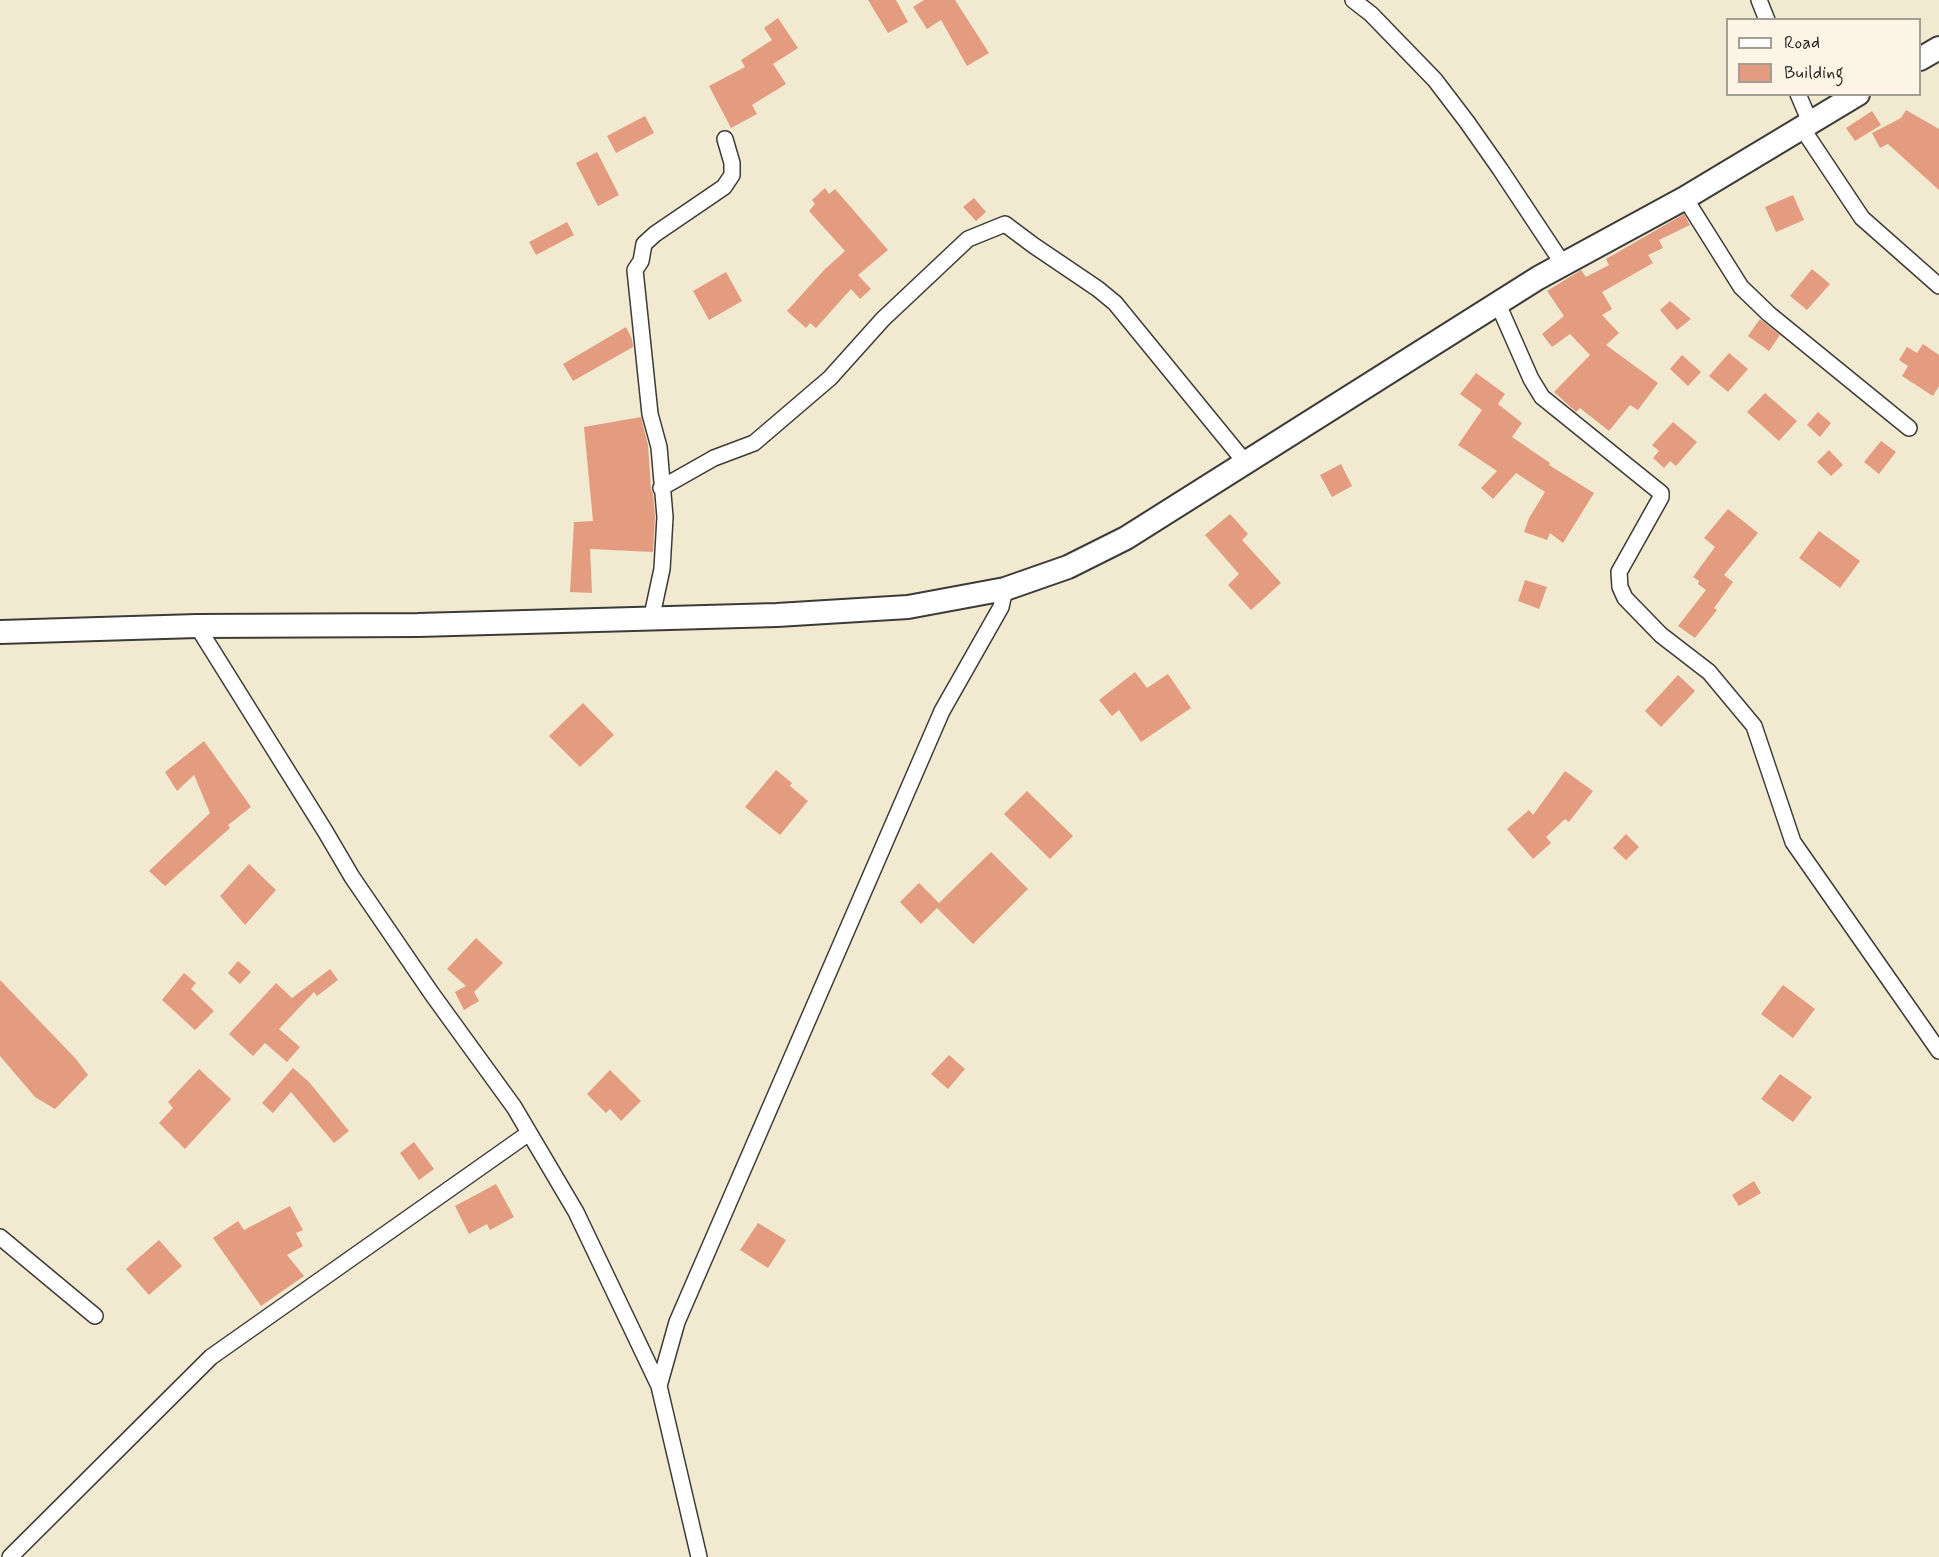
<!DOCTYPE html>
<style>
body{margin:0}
#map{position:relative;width:1939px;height:1557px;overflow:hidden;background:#f1ead0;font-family:Mynerve,sans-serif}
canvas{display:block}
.legend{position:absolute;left:1726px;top:18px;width:195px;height:78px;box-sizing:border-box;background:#fcf5e5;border:2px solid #a29e95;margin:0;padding:8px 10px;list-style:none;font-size:18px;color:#1c1c1c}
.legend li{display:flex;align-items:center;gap:12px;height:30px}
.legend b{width:30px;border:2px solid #a29e95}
</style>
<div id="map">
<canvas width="1939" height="1557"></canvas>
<ul class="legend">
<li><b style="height:8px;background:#fff"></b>Road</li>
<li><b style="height:16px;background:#e49c81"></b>Building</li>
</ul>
</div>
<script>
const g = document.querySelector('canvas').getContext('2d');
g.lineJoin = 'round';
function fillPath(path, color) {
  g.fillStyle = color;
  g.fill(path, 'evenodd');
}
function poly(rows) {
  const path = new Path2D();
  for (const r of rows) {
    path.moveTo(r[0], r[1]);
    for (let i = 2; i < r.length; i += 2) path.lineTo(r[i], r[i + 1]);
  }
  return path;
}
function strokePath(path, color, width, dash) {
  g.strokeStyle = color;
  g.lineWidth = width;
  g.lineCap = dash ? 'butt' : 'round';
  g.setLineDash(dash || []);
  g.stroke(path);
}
const building = poly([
 [868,0,896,0,908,22,888,33],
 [924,0,955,0,989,53,967,66,941,20,927,29,913,7],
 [778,18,798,48,773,64,786,84,752,105,757,114,731,128,709,86,745,67,741,60,772,40,764,28],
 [1906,110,1939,129,1939,190,1888,144,1880,148,1872,133,1901,118],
 [1872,111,1881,125,1855,141,1846,128],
 [645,116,654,133,616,153,607,136],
 [597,152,619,195,598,206,576,163],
 [825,188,829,194,835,189,888,250,858,275,871,289,860,299,851,289,816,328,810,323,806,328,787,311,824,270,845,251,809,211,815,204,812,200],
 [1793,195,1804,220,1776,232,1765,207],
 [974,198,986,212,976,221,963,207],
 [1684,214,1690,225,1659,240,1663,248,1648,255,1653,263,1602,292,1612,309,1602,315,1619,333,1606,345,1658,383,1638,410,1630,405,1609,431,1580,408,1576,412,1554,392,1590,355,1570,334,1552,347,1542,334,1564,316,1547,291,1581,270,1586,277,1609,265,1606,259],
 [567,222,574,235,536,255,529,242],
 [1812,269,1830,284,1807,310,1790,296],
 [726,272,742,301,709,320,693,291],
 [1670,301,1691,319,1677,330,1660,310],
 [1760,319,1780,335,1769,351,1748,336],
 [626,327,632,339,633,347,573,381,563,364],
 [1923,344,1939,355,1939,386,1933,396,1902,376,1908,366,1899,360,1907,347,1917,353],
 [1729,353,1748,369,1728,392,1709,376],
 [1682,355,1701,372,1688,386,1670,369],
 [1476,373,1505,394,1498,404,1522,423,1512,437,1550,463,1549,465,1594,493,1563,543,1550,533,1547,540,1524,532,1529,518,1545,492,1516,473,1493,499,1481,488,1497,471,1458,445,1482,410,1460,394],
 [1765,393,1797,421,1779,441,1747,412],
 [1818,412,1831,423,1820,437,1807,425],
 [641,417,648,445,651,489,653,494,655,517,653,552,590,549,592,593,570,592,574,522,593,521,584,427],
 [1673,422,1697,442,1676,466,1670,461,1664,468,1653,458,1659,451,1652,445],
 [1881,441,1896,452,1879,474,1864,462],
 [1829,450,1843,465,1831,476,1817,462],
 [1341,464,1352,486,1332,497,1320,475],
 [1728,509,1758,533,1724,575,1733,582,1714,608,1717,610,1695,638,1678,626,1706,590,1698,584,1699,581,1693,577,1715,547,1704,538],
 [1230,514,1248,534,1242,540,1281,583,1251,610,1228,585,1239,574,1205,535],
 [1819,531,1860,561,1840,588,1799,558],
 [1525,580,1547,587,1539,609,1518,601],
 [1135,672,1147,688,1168,674,1191,708,1141,742,1119,710,1112,716,1099,700],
 [1678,675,1695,691,1661,727,1645,711],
 [583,703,614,735,580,767,549,736],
 [204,741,251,807,228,825,230,828,165,886,149,871,210,813,194,775,177,791,165,772],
 [776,770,792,783,790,786,808,801,780,835,745,807],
 [1565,771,1593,791,1569,822,1565,819,1546,837,1551,843,1533,859,1507,829,1529,810,1533,815],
 [1027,791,1073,836,1050,859,1004,814],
 [1626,834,1639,847,1626,860,1613,848],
 [991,852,1028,889,973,944,937,908,921,924,900,902,919,883,939,903],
 [249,864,276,890,245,925,220,896],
 [476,938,503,963,474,992,479,1001,464,1010,455,992,466,986,447,969],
 [238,961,251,972,240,984,228,973],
 [330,969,338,980,317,996,314,992,279,1029,300,1047,287,1062,265,1043,253,1056,229,1034,276,983,292,998],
 [184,973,196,983,191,989,214,1011,195,1030,162,1000],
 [0,980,76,1059,88,1075,55,1109,35,1097,0,1056],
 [1783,985,1815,1009,1793,1038,1761,1014],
 [949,1055,965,1069,948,1089,931,1074],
 [293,1068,309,1082,349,1131,334,1143,291,1092,273,1113,262,1103],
 [199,1069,231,1099,185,1149,159,1123,173,1108,168,1102],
 [610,1070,641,1101,621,1121,610,1109,606,1113,587,1094],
 [1780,1074,1812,1097,1793,1122,1761,1099],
 [414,1142,434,1169,419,1180,400,1153],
 [1754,1181,1761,1193,1739,1206,1732,1195],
 [496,1184,514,1217,490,1230,487,1224,469,1234,455,1206],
 [290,1206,303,1230,296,1233,303,1246,287,1255,304,1276,261,1306,213,1238,238,1221,244,1230],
 [758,1223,786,1240,768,1268,740,1250],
 [159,1240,182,1266,149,1295,126,1269]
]);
const street = poly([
 [1353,0,1371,14,1435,80,1467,122,1500,169,1563,264],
 [1759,0,1767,20],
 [1798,94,1810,122],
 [1802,128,1862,218,1939,286],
 [1685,198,1741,287,1769,314,1909,428],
 [1498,304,1531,379,1542,397,1661,493,1661,497,1619,572,1620,587,1625,598,1661,635,1709,672,1754,726,1793,842,1939,1051],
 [661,488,714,458,754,443,830,378,883,319,968,239,1005,224,1033,245,1098,289,1115,303,1245,462],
 [651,620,662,569,665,517,659,447,650,414,635,270,641,261,644,244,655,234,724,187,732,175,732,163,725,139],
 [197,626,325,831,352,877,432,994,514,1107,576,1212,659,1386,699,1557],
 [0,1237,95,1316],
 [659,1386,677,1322,942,711,1001,607,1005,589],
 [10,1557,211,1357,529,1133]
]);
const secondary = poly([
 [1920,59,1939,48],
 [0,632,197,626,418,625,777,615,908,607,1005,589,1068,567,1126,538,1538,278,1685,198,1858,94]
]);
fillPath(building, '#e49c81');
strokePath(street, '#3c3b37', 18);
strokePath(secondary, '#3c3b37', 26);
strokePath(street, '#fff', 15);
strokePath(secondary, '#fff', 22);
</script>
